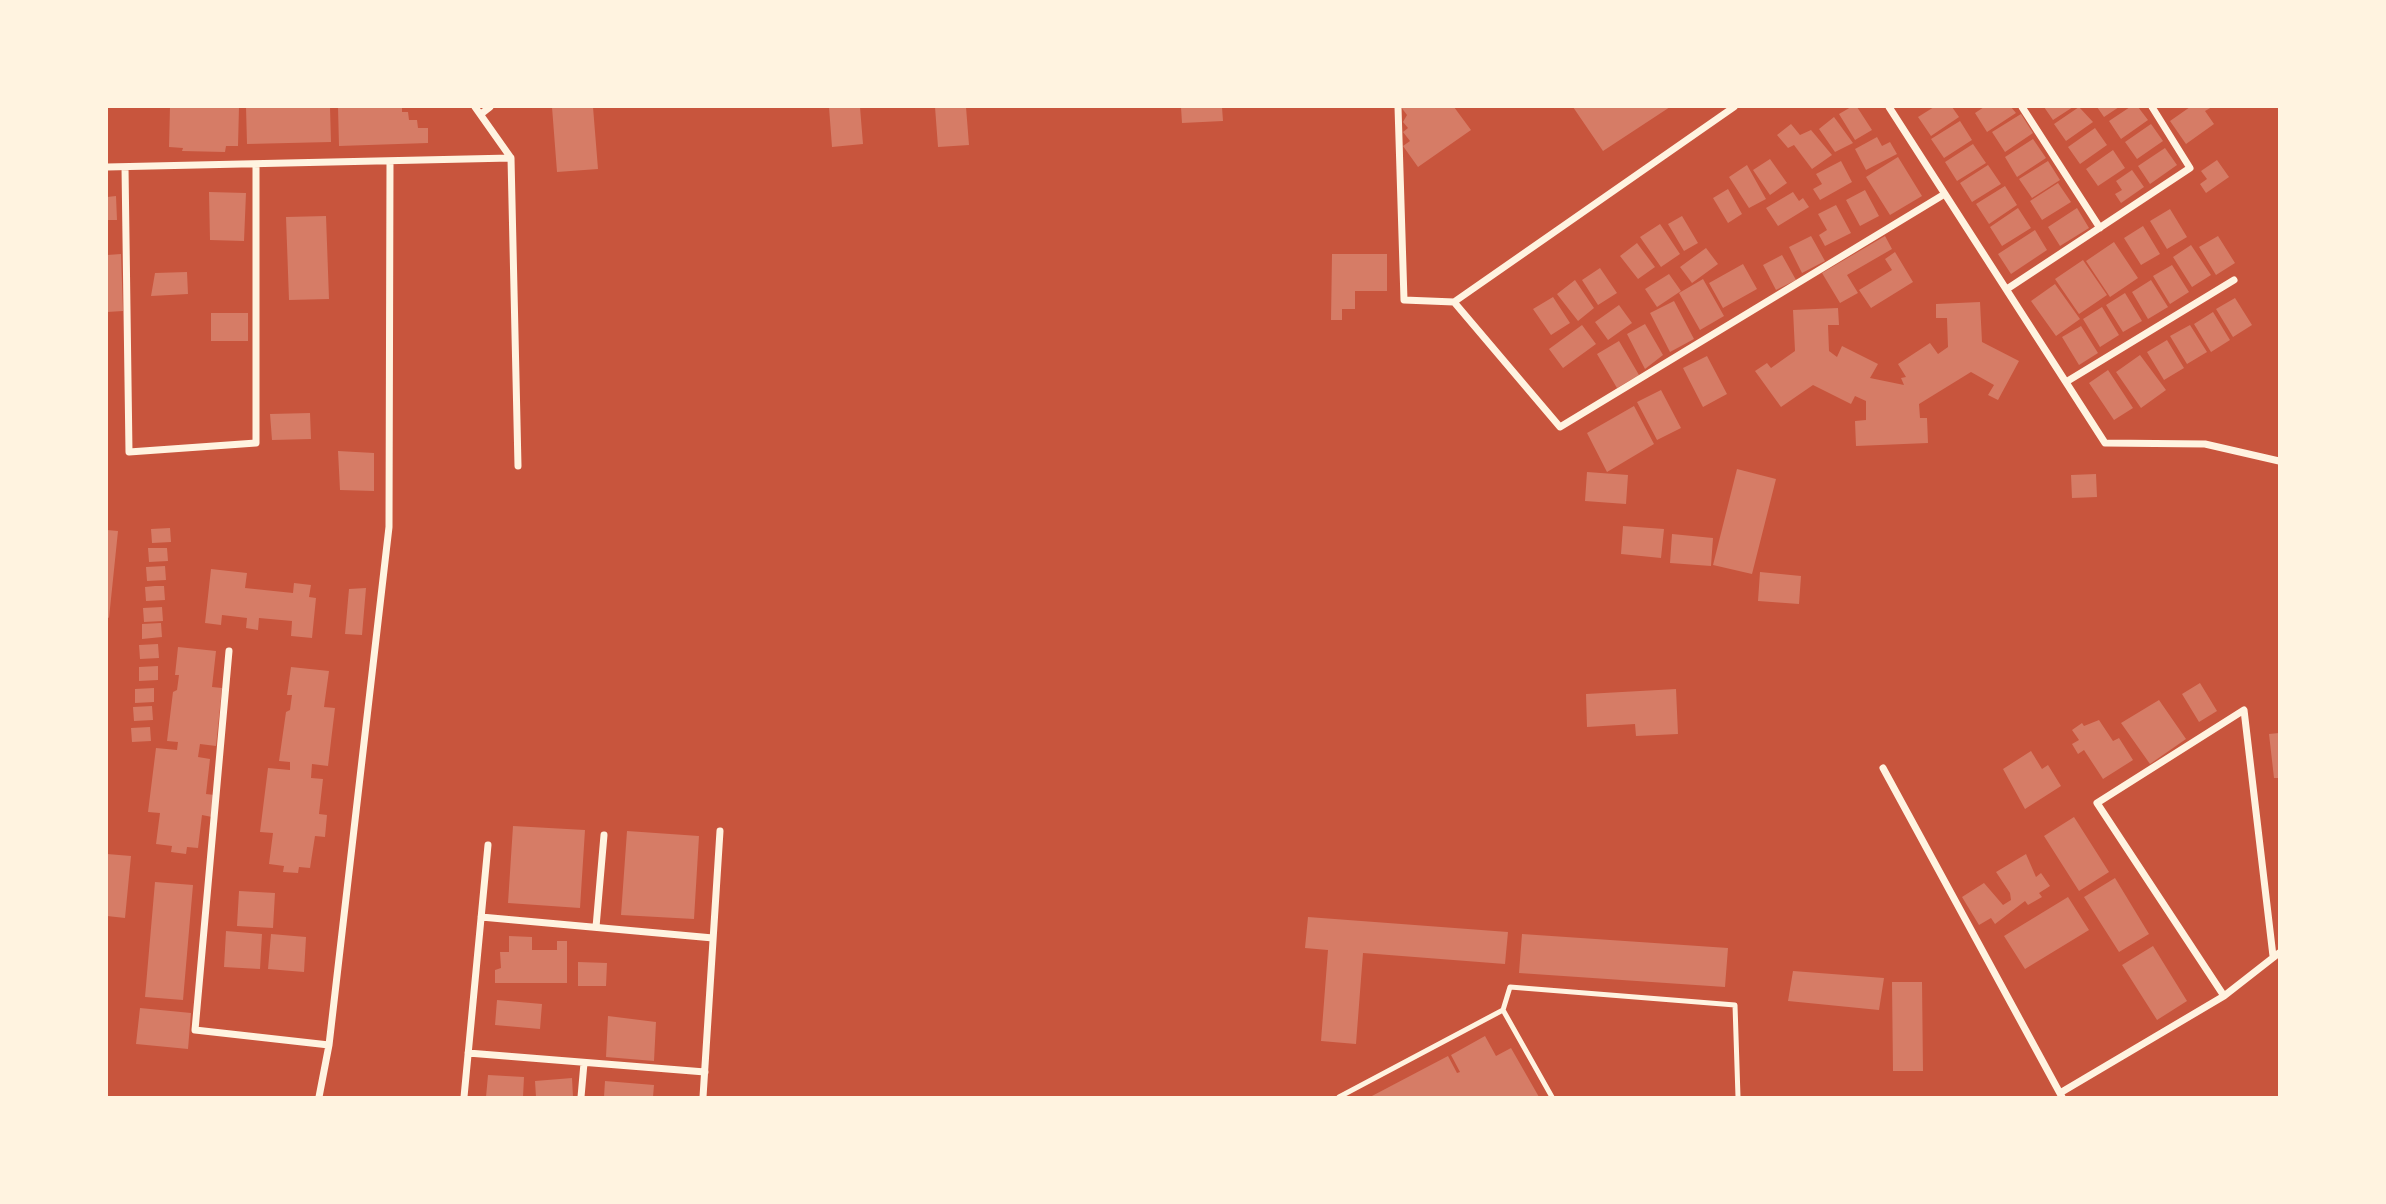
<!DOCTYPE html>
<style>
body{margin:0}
#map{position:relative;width:2386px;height:1204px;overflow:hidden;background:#c8553d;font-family:"Varela Round",sans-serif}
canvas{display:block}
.frame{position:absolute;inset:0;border:108px solid #fff3e0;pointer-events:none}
</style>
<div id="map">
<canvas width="2386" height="1204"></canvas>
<div class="frame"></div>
</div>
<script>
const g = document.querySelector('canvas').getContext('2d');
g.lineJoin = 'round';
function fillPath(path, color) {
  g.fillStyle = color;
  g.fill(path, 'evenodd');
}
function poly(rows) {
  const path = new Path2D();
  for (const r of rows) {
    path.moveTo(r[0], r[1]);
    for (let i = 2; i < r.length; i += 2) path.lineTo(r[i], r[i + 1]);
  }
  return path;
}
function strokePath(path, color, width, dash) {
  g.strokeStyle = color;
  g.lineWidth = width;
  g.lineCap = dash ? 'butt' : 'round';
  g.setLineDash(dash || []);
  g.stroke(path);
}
const building = poly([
 [170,107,239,107,238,146,226,146,225,152,182,151,183,148,169,147],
 [246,107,330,107,331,142,247,144],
 [338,107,402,107,402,112,408,112,409,120,417,120,418,128,428,128,428,143,339,146],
 [552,107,593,107,598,169,557,172],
 [829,107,860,107,863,144,832,147],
 [935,107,966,107,969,145,938,147],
 [1181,107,1222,107,1223,121,1182,123],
 [1401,107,1454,107,1471,130,1418,167,1403,146,1410,141,1403,132,1408,128,1403,122,1407,115],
 [1573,107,1670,107,1603,151],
 [1851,107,1857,107,1872,130,1855,140,1839,114],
 [1934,107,1952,107,1959,117,1931,136,1918,117],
 [1984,107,2011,107,2016,113,1987,132,1975,113],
 [2044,107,2073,107,2053,120],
 [2079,107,2093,122,2066,141,2054,124],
 [2097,107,2119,107,2104,117],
 [2130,107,2138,107,2148,120,2121,139,2109,121],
 [2190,107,2212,107,2205,111,2214,124,2186,144,2170,121],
 [2021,114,2033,133,2005,152,1992,132],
 [1834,117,1853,143,1835,152,1819,129],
 [1960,121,1972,140,1944,158,1931,139],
 [1791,124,1800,135,1811,130,1832,155,1812,169,1794,145,1788,148,1777,135],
 [2151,124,2163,141,2137,159,2125,142],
 [2095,128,2107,145,2080,164,2068,147],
 [1877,137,1882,146,1890,142,1897,154,1866,170,1855,149],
 [2033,139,2046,158,2017,177,2005,157],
 [1973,144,1986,163,1957,181,1945,162],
 [2165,148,2177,165,2150,184,2138,166],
 [2113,150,2125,168,2098,186,2086,169],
 [1898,157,1922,196,1890,215,1866,177],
 [1770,159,1787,183,1770,195,1753,170],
 [2217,160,2229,177,2206,193,2200,184,2207,179,2201,171],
 [1841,161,1852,182,1820,200,1813,189,1822,184,1816,174],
 [2048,161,2060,180,2032,198,2019,179],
 [1747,165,1766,199,1749,208,1729,177],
 [1988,165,2001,184,1972,202,1960,183],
 [2132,170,2144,187,2121,203,2115,194,2122,190,2116,181],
 [2058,183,2071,202,2042,220,2030,201],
 [2005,186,2017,205,1989,224,1976,204],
 [1728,189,1742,214,1728,223,1713,198],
 [1865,190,1879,216,1860,226,1846,200],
 [209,192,246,193,244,241,210,240],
 [1793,192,1799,201,1803,198,1809,207,1778,226,1766,208],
 [116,196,117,220,107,220,107,197],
 [1836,205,1851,233,1825,246,1819,235,1827,230,1818,214],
 [2018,208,2031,228,2002,246,1990,227],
 [2077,208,2089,228,2060,246,2048,227],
 [2170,209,2187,237,2167,249,2150,221],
 [326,216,329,299,289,300,286,217],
 [1682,216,1698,243,1684,251,1668,224],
 [1660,224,1680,254,1661,267,1640,237],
 [2143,226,2160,254,2141,265,2124,238],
 [2035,230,2047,250,2011,274,1998,254],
 [1811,236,1825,261,1802,273,1789,247],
 [1885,236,1892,249,1847,275,1858,293,1840,303,1822,273],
 [2218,236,2235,263,2216,275,2199,247],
 [2114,242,2138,278,2110,297,2086,261],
 [1637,243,1655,267,1638,279,1620,256],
 [2191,245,2211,275,2192,287,2173,257],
 [1706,248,1718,264,1692,283,1680,267],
 [1895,252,1913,282,1871,308,1859,290,1892,270,1885,259],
 [121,254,123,311,107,312,107,255],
 [1332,254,1387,254,1387,291,1355,291,1355,309,1342,309,1342,320,1331,320],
 [1782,255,1796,280,1776,290,1763,265],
 [2083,260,2107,295,2079,314,2055,279],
 [1743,264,1757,289,1723,308,1709,283],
 [2172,265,2189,292,2170,304,2153,276],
 [1600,268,1617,293,1598,305,1582,280],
 [187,272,188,294,151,296,155,273],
 [1669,274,1681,291,1657,307,1645,289],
 [1703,279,1724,316,1700,330,1679,293],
 [1575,280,1594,308,1578,321,1557,294],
 [2151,280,2168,307,2148,319,2132,292],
 [2055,284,2080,319,2056,336,2031,301],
 [2125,293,2142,321,2123,332,2106,305],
 [1553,297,1570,323,1551,335,1533,309],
 [2235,298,2252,325,2233,337,2216,309],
 [1674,301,1694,339,1670,352,1650,313],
 [1980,302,1982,342,2019,361,1998,400,1988,395,1994,385,1971,372,1919,404,1920,418,1927,418,1928,443,1856,446,1855,421,1866,420,1866,401,1855,396,1851,404,1813,385,1781,407,1755,371,1767,363,1771,368,1795,351,1793,310,1838,308,1839,325,1828,325,1829,351,1837,357,1842,346,1878,364,1870,378,1904,385,1901,378,1906,377,1898,364,1930,343,1938,354,1948,347,1947,318,1936,318,1936,304],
 [1619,305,1632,323,1608,340,1595,322],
 [2102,307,2119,335,2100,347,2083,319],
 [2213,312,2230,340,2211,352,2194,324],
 [211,313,248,313,248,341,211,341],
 [1645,324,1663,355,1645,369,1627,334],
 [1582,325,1596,344,1563,368,1549,349],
 [2190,325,2207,352,2187,364,2170,336],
 [2081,326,2098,353,2079,365,2062,337],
 [2167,340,2184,368,2164,380,2147,352],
 [1619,341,1639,375,1617,388,1597,354],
 [2140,355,2166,390,2141,408,2116,372],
 [1707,356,1727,394,1703,407,1683,368],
 [2108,370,2133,408,2114,420,2089,383],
 [1661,390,1681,428,1657,440,1637,402],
 [1634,406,1654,444,1607,472,1587,433],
 [310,413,311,439,272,440,270,414],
 [338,451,374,453,374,491,340,490],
 [1737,469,1776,479,1752,574,1713,565],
 [1587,472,1628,475,1626,504,1585,501],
 [2096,474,2097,497,2072,498,2071,475],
 [1623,526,1664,529,1661,558,1621,554],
 [170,528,171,542,152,543,151,529],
 [107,530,118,531,109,618,107,617],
 [1672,534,1713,538,1711,566,1670,563],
 [148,548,167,548,168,561,149,562],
 [165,566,166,580,147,581,146,567],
 [211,569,247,573,245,588,293,593,294,583,311,585,309,597,316,598,312,638,291,636,292,621,259,618,258,630,246,628,247,618,222,615,221,625,205,623],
 [1760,572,1801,576,1799,604,1758,601],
 [155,586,164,586,165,600,146,601,145,587],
 [366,588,362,635,345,634,349,589],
 [162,607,163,621,144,622,143,608],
 [161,623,162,637,142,639,142,624],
 [158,644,159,658,140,659,139,645],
 [178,647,216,651,212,687,222,688,216,746,200,744,198,757,210,759,206,794,215,795,212,817,202,815,198,848,187,847,186,854,171,852,172,846,156,844,160,813,148,812,156,748,177,750,178,742,167,741,173,692,177,690,179,675,175,675],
 [158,666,158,680,139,681,139,667],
 [291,667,329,671,324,707,335,708,328,766,312,764,311,778,323,779,319,814,327,815,325,837,315,836,310,868,299,867,298,873,283,872,284,866,269,864,273,833,260,832,268,768,290,770,290,762,279,761,286,712,290,710,292,695,287,695],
 [2200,683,2217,711,2199,722,2182,694],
 [154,688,154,702,135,703,135,689],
 [1676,689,1678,734,1636,736,1635,724,1587,727,1586,694],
 [2159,700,2186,739,2150,764,2121,723],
 [152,706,153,720,134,721,133,707],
 [2099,720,2113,741,2119,738,2133,760,2103,779,2084,750,2078,754,2072,744,2079,740,2072,730,2082,723,2084,726],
 [150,727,151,741,132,742,131,728],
 [2279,733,2279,778,2274,778,2269,734],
 [2031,751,2042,769,2048,765,2061,786,2025,809,2003,769],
 [2074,817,2109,872,2079,891,2044,836],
 [513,826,585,830,580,908,508,903],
 [627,831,699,836,694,919,621,915],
 [107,854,131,856,125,918,107,916],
 [2026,854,2036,877,2041,873,2050,886,2039,893,2042,897,2028,905,2025,901,1995,924,1991,918,1979,925,1962,897,1984,883,2003,905,2011,900,2010,893,1996,872],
 [2115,878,2149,934,2119,952,2084,897],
 [155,882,193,885,183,1000,145,997],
 [239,891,275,893,273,928,237,926],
 [2068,897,2089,930,2025,969,2004,936],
 [1308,917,1508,932,1505,964,1363,953,1356,1044,1321,1041,1328,950,1305,948],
 [226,931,262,934,260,969,224,967],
 [271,934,306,937,304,972,268,969],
 [1522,934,1728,948,1725,987,1519,973],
 [509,936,532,937,532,950,557,950,557,941,567,941,567,983,495,983,495,970,501,968,500,952,509,952],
 [2153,946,2187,1001,2157,1020,2122,965],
 [578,962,607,963,606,986,578,986],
 [1793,971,1884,978,1879,1010,1788,1001],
 [1892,982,1922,982,1923,1071,1893,1071],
 [497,1000,542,1004,540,1029,495,1025],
 [140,1008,191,1013,188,1049,136,1044],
 [608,1016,656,1022,654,1061,606,1057],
 [1485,1036,1496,1056,1511,1048,1539,1097,1370,1097,1448,1056,1457,1073,1460,1072,1451,1055],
 [488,1075,524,1077,523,1097,486,1097],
 [572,1078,573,1097,536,1097,535,1081],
 [605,1081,654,1085,653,1097,604,1097]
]);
const service = poly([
 [1503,1010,1552,1097],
 [1339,1097,1503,1010,1510,987,1735,1005,1738,1097]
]);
const minor = poly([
 [475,107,511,158,518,466],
 [1398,107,1404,300,1454,302,1734,107],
 [1889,107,2105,443,2205,444,2279,461],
 [2022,107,2100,228],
 [481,114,490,107],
 [107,167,511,158],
 [125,167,129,452,256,443,256,164],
 [2007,289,2190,168,2152,107],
 [1454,302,1560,427,1943,195],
 [2066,382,2234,280],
 [229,651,195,1030,329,1045],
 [1883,768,2062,1097],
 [481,917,713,938],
 [596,927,604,835],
 [2224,996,2097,803,2244,710,2273,956],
 [468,1053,705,1072],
 [2060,1093,2224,996,2279,953],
 [319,1097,329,1045,389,527,390,161],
 [464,1097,488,845],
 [581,1097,584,1063],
 [703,1097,720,831]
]);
fillPath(building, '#d67c66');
strokePath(service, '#fff3e0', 5);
strokePath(minor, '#fff3e0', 7);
</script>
